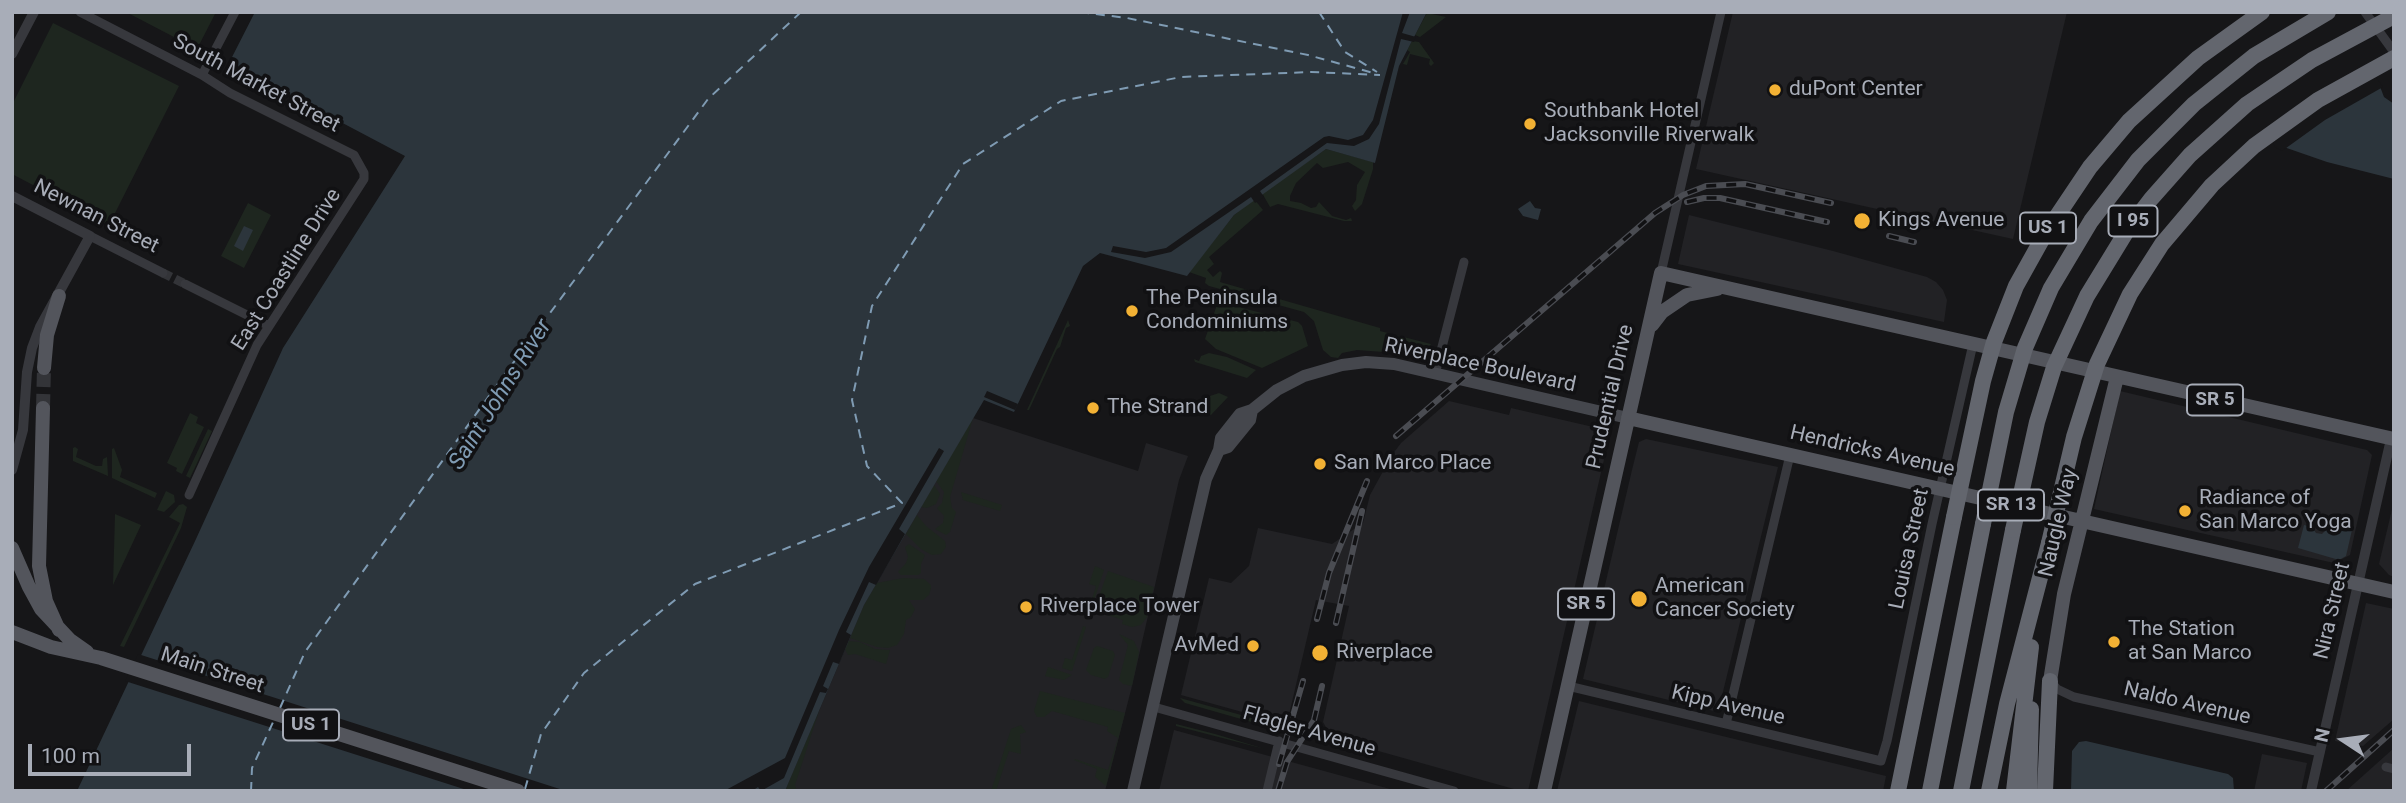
<!DOCTYPE html>
<style>
body{margin:0}
#map{position:relative;width:2406px;height:803px;overflow:hidden;background:#161618;font-family:Roboto,sans-serif}
canvas{display:block}
.frame{position:absolute;inset:0;border:14px solid #a8adb8;pointer-events:none}
.north{position:absolute;left:2308px;top:705px;width:70px;height:70px;-webkit-text-stroke:5px #111113;paint-order:stroke;rotate:283deg;font-size:19px;font-weight:700;line-height:28px;text-align:center;color:#a8adb8}
.north::after{content:'';display:block;margin:auto;width:24px;height:32px;background:#a8adb8;clip-path:polygon(50% 0,100% 100%,50% 72%,0 100%)}
.scale{position:absolute;left:28px;top:744px;width:163px;height:32px;box-sizing:border-box;border:4px solid #a8adb8;border-top:0;padding-left:9px;font-size:21px;line-height:24px;white-space:nowrap;color:#a8adb8;-webkit-text-stroke:5px #111113;paint-order:stroke}
</style>
<div id="map">
<canvas width="2406" height="803"></canvas>
<div class="frame"></div>
<div class="north">N</div>
<div class="scale">100 m</div>
</div>
<script>
const g = document.querySelector('canvas').getContext('2d');
g.lineJoin = 'round';
function fillPath(path, color) {
  g.fillStyle = color;
  g.fill(path, 'evenodd');
}
function poly(rows) {
  const path = new Path2D();
  for (const r of rows) {
    path.moveTo(r[0], r[1]);
    for (let i = 2; i < r.length; i += 2) path.lineTo(r[i], r[i + 1]);
  }
  return path;
}
function strokePath(path, color, width, dash) {
  g.strokeStyle = color;
  g.lineWidth = width;
  g.lineCap = dash ? 'butt' : 'round';
  g.setLineDash(dash || []);
  g.stroke(path);
}
function label(font, color, halo, rows, align = 'center') {
  g.font = font + ' Roboto,sans-serif';
  g.lineWidth = 7;
  g.setLineDash([]);
  g.textBaseline = 'middle';
  g.strokeStyle = halo;
  g.fillStyle = color;
  for (const [text, x, y, turn = 0] of rows) {
    g.save();
    g.translate(x, y);
    g.rotate((+turn || 0) * Math.PI / 180);
    g.textAlign = isNaN(turn) ? turn : align;
    if (halo) g.strokeText(text, 0, 0);
    g.fillText(text, 0, 0);
    g.restore();
  }
}
const built = poly([
 [1733,12,2067,12,2013,239,1696,169],
 [1689,215,1833,251,1927,277,1936,282,1943,290,1947,300,1944,322,1678,264],
 [2120,391,2367,450,2372,455,2350,555,2334,563,2094,509],
 [1449,401,1509,415,1511,408,1602,429,1608,442,1528,791,1521,791,1332,738,1323,722,1349,606,1316,600,1287,723,1271,720,1181,695,1209,578,1231,583,1249,566,1258,528,1332,544,1363,523,1370,495,1392,455,1401,443],
 [973,418,1138,471,1146,443,1188,456,1179,480,1132,686,1105,791,785,791,864,605],
 [1646,439,1778,467,1718,712,1583,679,1632,470,1639,442],
 [2394,501,2394,577,2389,575,2379,564],
 [2366,603,2394,609,2394,719,2363,746,2335,741],
 [1579,701,1886,776,1883,791,1557,791],
 [1174,730,1390,789,1390,791,1159,791],
 [2394,748,2394,791,2346,791],
 [2262,754,2307,763,2301,791,2254,791]
]);
const green = poly([
 [126,12,216,12,197,49],
 [1427,13,1446,17,1420,37,1415,35],
 [53,23,179,86,109,225,12,174,12,105],
 [1412,41,1419,42,1434,63,1431,66,1429,64,1430,59,1410,54,1407,65,1403,64,1410,52,1407,50],
 [1326,149,1373,162,1373,169,1362,204,1355,211,1352,206,1356,200,1357,185,1365,172,1348,162,1323,168,1317,163,1296,183,1290,196,1290,201,1301,203,1311,208,1316,207,1319,202,1332,216,1346,220,1351,218,1352,221,1344,221,1278,204,1270,207,1262,193],
 [1254,199,1263,210,1209,257,1214,264,1207,270,1213,277,1220,271,1222,273,1220,282,1380,328,1380,331,1431,344,1424,358,1413,359,1410,354,1357,350,1342,353,1338,358,1331,357,1323,350,1314,321,1304,312,1209,286,1205,283,1206,278,1189,272,1234,215],
 [248,203,271,215,244,268,221,256],
 [1218,302,1298,322,1302,326,1308,346,1262,368,1216,349,1205,339],
 [1068,320,1070,326,1066,328,1060,347,1057,349,1029,410,1027,410],
 [1209,353,1227,357,1256,370,1247,378,1195,362,1194,359,1199,361,1201,356],
 [1219,393,1228,397,1211,415,1197,411,1204,398],
 [190,413,198,417,196,423,204,427,182,474,176,471,177,468,167,463],
 [973,418,950,497,952,508,956,512,950,532,946,535,935,529,943,523,944,516,937,508,942,503,944,492,936,481],
 [208,429,212,431,190,478,186,476],
 [75,447,78,449,76,457,96,466,102,466,103,459,107,457,108,476,73,461,73,448],
 [114,448,122,470,120,477,157,493,155,498,112,478,112,449],
 [934,485,940,494,936,504,927,508,921,507],
 [166,491,174,495,175,502,164,512,157,510],
 [961,492,1002,505,1000,511,963,500],
 [183,504,187,507,181,528,124,647,120,646,180,523,169,517,179,505],
 [115,514,141,525,113,585],
 [917,515,926,526,945,541,946,547,941,554,932,555,921,549,906,534],
 [909,544,925,555,921,564,921,573,918,575,901,575,898,572,906,563,908,557,905,547],
 [1095,566,1104,570,1091,609,1089,609,1096,586,1089,584],
 [1108,571,1154,587,1147,617,1141,625,1132,627,1122,624,1123,620,1098,612,1096,605],
 [903,578,924,579,931,585,931,588,929,595,923,600,909,600,915,609,911,617,906,620,904,634,897,645,888,648,877,647,850,638,864,605,877,583],
 [1083,626,1086,627,1072,671,1062,668,1065,658,1072,660],
 [1119,634,1134,641,1139,652,1132,686,1123,684,1119,680,1128,645],
 [848,641,860,642,875,649,890,650,886,664,855,654,848,655,845,649],
 [1097,646,1113,651,1115,655,1108,677,1105,679,1091,675,1086,670,1094,648],
 [1048,667,1072,675,1064,680,1045,676],
 [1040,691,1125,713,1106,786,1095,777,1097,769,1074,760,1075,759,1108,770,1118,738,1107,731,1108,727,1052,711,1044,717,1037,717,1034,711],
 [1180,698,1270,723,1269,727,1185,703],
 [820,708,795,785,797,791,785,791],
 [1176,724,1215,734,1265,749,1176,726],
 [1021,725,1026,732,1020,734,1021,754,1009,751,996,791,991,791,1011,729]
]);
const water = poly([
 [255,12,1427,12,1399,66,1375,163,1326,149,1234,215,1187,276,1100,253,1083,266,1014,412,984,400,864,605,785,791,77,791,196,539,283,348,405,156,229,63],
 [2379,84,2384,97,2394,104,2394,179,2327,162,2278,145],
 [1530,201,1535,208,1541,209,1538,220,1523,216,1518,209],
 [244,226,253,230,243,251,234,246],
 [2328,524,2352,530,2346,556,2339,560,2298,548,2304,525,2312,527,2316,533,2322,534,2326,530],
 [2086,741,2228,774,2233,778,2234,791,2071,791,2072,751,2079,742]
]);
const pier = poly([
 [1403,12,1410,12,1402,33,1416,37,1415,39,1414,42,1401,39,1379,124,1369,139,1354,146,1327,143,1260,191,1264,197,1255,203,1251,197,1171,252,1145,258,1111,252,1113,246,1146,252,1166,248,1324,137,1329,136,1348,140,1363,135,1373,120],
 [2352,73,2376,77,2383,87,2325,120,2282,151,2275,147,2273,142,2338,81],
 [987,391,1018,404,1015,410,984,397],
 [939,448,944,451,899,529,905,534,876,585,869,582,846,632,851,635,839,664,833,662,823,686,828,689,826,693,820,692,784,778,761,791,758,787,752,791,724,791,785,758,839,630,869,567],
 [138,654,566,791,470,791,125,681]
]);
const ferry = poly([
 [1080,12,1127,18,1308,55,1377,74],
 [1319,12,1345,52,1377,72],
 [280,708,305,652,494,389,708,99,801,12],
 [525,789,541,734,584,673,695,584,902,503,867,466,852,400,872,306,963,164,1061,101,1181,77,1311,72,1380,75],
 [251,791,252,768,274,720]
]);
const minorTunnel = poly([
 [163,273,185,284]
]);
const primaryTunnel = poly([
 [43,408,44,368]
]);
const minor = poly([
 [80,12,202,75,230,93,354,155,364,173,364,179,257,345,189,495],
 [2365,12,2394,52],
 [202,75,235,12],
 [90,236,163,273],
 [1661,273,1721,12],
 [185,284,269,326],
 [1435,374,1464,262],
 [2051,682,2057,689,2074,697,2320,752],
 [1568,686,1881,761,1887,741,1932,524,1973,344],
 [1154,707,1454,791],
 [1726,724,1790,455],
 [2386,767,2394,769],
 [1267,791,1279,741]
]);
const tertiary = poly([
 [12,54,34,12],
 [12,196,90,236,40,327,32,348,27,372,23,430,12,470],
 [2311,791,2391,439]
]);
const secondary = poly([
 [1219,450,1228,447,1250,420,1252,410],
 [1133,791,1206,479,1219,450,1221,438,1240,414,1252,410,1277,390,1304,376,1342,365,1366,362,1394,364,1628,418]
]);
const primary = poly([
 [1652,325,1662,312,1687,295,1717,289],
 [44,368,47,335,59,296],
 [43,408,39,566,46,601,59,630],
 [1628,418,2394,592],
 [12,548,29,587,41,609,70,640,87,652],
 [12,632,51,647,101,658,518,791],
 [2050,681,2064,594,2117,377],
 [1544,791,1661,273,2394,439]
]);
const motorway = poly([
 [1898,791,1954,517],
 [1930,791,1983,524],
 [1961,791,2013,530],
 [1989,791,2007,704,2049,543],
 [2014,791,2031,647],
 [2029,791,2031,709],
 [2045,791,2050,681]
]);
const rail = poly([
 [1687,202,1704,198,1720,198,1827,222],
 [1894,217,1918,222],
 [1889,236,1914,242],
 [1396,436,1655,213,1683,195,1706,186,1745,184,1831,203],
 [1317,619,1329,573,1367,481],
 [1336,623,1362,511],
 [1279,764,1303,681],
 [1278,791,1287,762,1314,720,1322,686],
 [2326,791,2394,730]
]);
const motorwayBridge = poly([
 [1954,517,1983,381,1994,342,2016,286,2045,234,2090,167,2129,121,2198,58,2262,12],
 [1983,524,2006,412,2025,348,2051,288,2091,221,2138,160,2194,104,2254,56,2328,12],
 [2013,530,2037,422,2054,367,2087,296,2128,229,2151,199,2190,155,2247,104,2312,60,2394,16],
 [2049,543,2074,437,2097,364,2130,294,2162,244,2212,185,2254,146,2318,100,2394,58]
]);
const markers = [
 [1775,90,7,"#f2b134"],
 [1530,124,7,"#f2b134"],
 [1862,221,9,"#f2b134"],
 [1132,311,7,"#f2b134"],
 [1093,408,7,"#f2b134"],
 [1320,464,7,"#f2b134"],
 [2185,511,7,"#f2b134"],
 [1639,599,9,"#f2b134"],
 [1026,607,7,"#f2b134"],
 [2114,642,7,"#f2b134"],
 [1253,646,7,"#f2b134"],
 [1320,653,9,"#f2b134"]
];
const shields = [
 [2133,221,49],
 [2048,228,56],
 [2215,400,56],
 [2011,505,66],
 [1586,604,56],
 [311,725,56]
];
const shieldNames = [
 ["I 95",2133,221],
 ["US 1",2048,228],
 ["SR 5",2215,400],
 ["SR 13",2011,505],
 ["SR 5",1586,604],
 ["US 1",311,725]
];
const streetNames = [
 ["South Market Street",256,84,28],
 ["Newnan Street",96,217,27],
 ["East Coastline Drive",287,270,-58],
 ["Riverplace Boulevard",1480,366,12],
 ["Prudential Drive",1611,397,-77],
 ["Hendricks Avenue",1872,452,13],
 ["Naugle Way",2059,523,-77],
 ["Louisa Street",1910,549,-78],
 ["Nira Street",2333,611,-77],
 ["Main Street",212,671,18],
 ["Naldo Avenue",2187,704,13],
 ["Kipp Avenue",1728,706,13],
 ["Flagler Avenue",1309,732,16]
];
const poiNames = [
 ["duPont Center",1789,90],
 ["Southbank Hotel",1544,112],
 ["Jacksonville Riverwalk",1544,136],
 ["Kings Avenue",1878,221],
 ["The Peninsula",1146,299],
 ["Condominiums",1146,323],
 ["The Strand",1107,408],
 ["San Marco Place",1334,464],
 ["Radiance of",2199,499],
 ["San Marco Yoga",2199,523],
 ["American",1655,587],
 ["Cancer Society",1655,611],
 ["Riverplace Tower",1040,607],
 ["The Station",2128,630],
 ["at San Marco",2128,654],
 ["AvMed",1239,646,"right"],
 ["Riverplace",1336,653]
];
const waterNames = [
 ["Saint Johns River",501,395,-58]
];
fillPath(built, '#222225');
fillPath(green, '#1e261f');
fillPath(water, '#2c353c');
fillPath(pier, '#161618');
strokePath(ferry, '#7f9bb3', 2, [9, 7]);
strokePath(minorTunnel, '#333438', 9, [9, 4.5]);
strokePath(primaryTunnel, '#333438', 14, [14, 7]);
strokePath(minor, '#37383d', 9);
strokePath(tertiary, '#37383d', 10);
strokePath(secondary, '#45474d', 12);
strokePath(primary, '#53555c', 14);
strokePath(motorway, '#63666e', 16);
strokePath(rail, '#4a4c52', 6);
strokePath(rail, '#111113', 3.5, [10]);
strokePath(motorwayBridge, '#63666e', 16);
for (const [x, y, r, color] of markers) {
  const dot = new Path2D();
  dot.arc(x, y, r, 0, 2 * Math.PI);
  g.fillStyle = color;
  g.fill(dot);
  strokePath(dot, '#111113', 2.5);
}
for (const [x, y, w] of shields) {
  const box = new Path2D();
  box.roundRect(x - w / 2, y - 15.5, w, 31, 5);
  g.fillStyle = '#111113';
  g.fill(box);
  strokePath(box, '#a8adb8', 2);
}
label('bold 19px', '#a8adb8', null, shieldNames);
label('21px', '#a8adb8', '#111113', streetNames);
label('21px', '#a8adb8', '#111113', poiNames, 'left');
label('italic 23px', '#7f9bb3', '#111113', waterNames);
</script>
